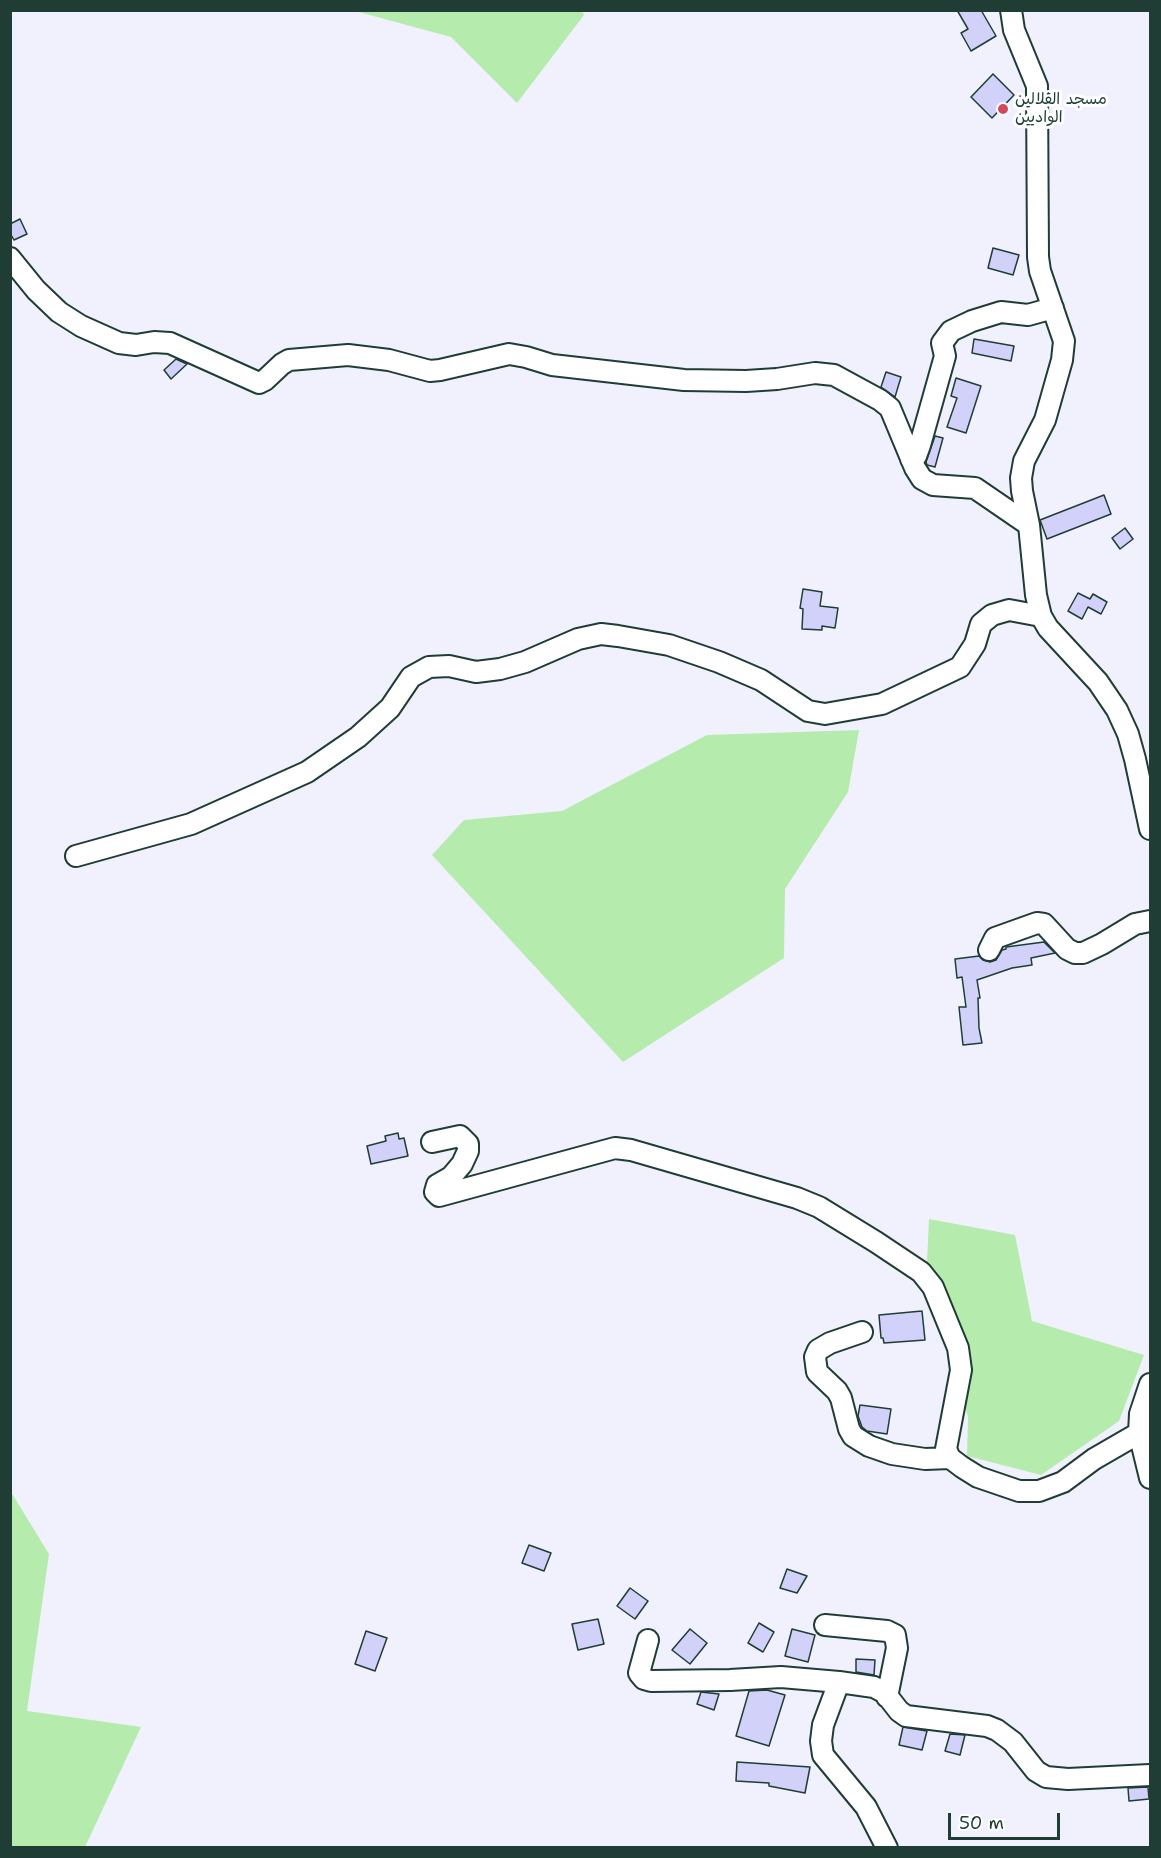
<!DOCTYPE html>
<meta charset="utf-8">
<style>
body{margin:0}
#map{position:relative;width:1161px;height:1858px;overflow:hidden;background:#f1f1fd;font-family:"Shantell Sans",sans-serif}
canvas{display:block}
.frame{position:absolute;inset:0;border:12px solid #1f3d34;pointer-events:none}
.scale{position:absolute;left:948px;top:1813px;width:112px;height:27px;box-sizing:border-box;border:3px solid #1f3d34;border-top:0;padding-left:8px;font-size:18px;line-height:21px;white-space:nowrap;color:#1f3d34;-webkit-text-stroke:4px #fff;paint-order:stroke}
</style>
<div id="map">
<canvas width="1161" height="1858"></canvas>
<div class="frame"></div>
<div class="scale">50 m</div>
</div>
<script>
const g = document.querySelector('canvas').getContext('2d');
g.lineJoin = 'round';
function fillPath(path, color) {
  g.fillStyle = color;
  g.fill(path, 'evenodd');
}
function poly(rows) {
  const path = new Path2D();
  for (const r of rows) {
    path.moveTo(r[0], r[1]);
    for (let i = 2; i < r.length; i += 2) path.lineTo(r[i], r[i + 1]);
  }
  return path;
}
function strokePath(path, color, width, dash) {
  g.strokeStyle = color;
  g.lineWidth = width;
  g.lineCap = dash ? 'butt' : 'round';
  g.setLineDash(dash || []);
  g.stroke(path);
}
function label(font, color, halo, rows, align = 'center') {
  g.font = font + ' "Shantell Sans","Playpen Sans Arabic",sans-serif';
  g.lineWidth = 6;
  g.setLineDash([]);
  g.textBaseline = 'middle';
  g.strokeStyle = halo;
  g.fillStyle = color;
  for (const [text, x, y, turn = 0] of rows) {
    g.save();
    g.translate(x, y);
    g.rotate((+turn || 0) * Math.PI / 180);
    g.textAlign = isNaN(turn) ? turn : align;
    if (halo) g.strokeText(text, 0, 0);
    g.fillText(text, 0, 0);
    g.restore();
  }
}
const green = poly([
 [582,11,584,15,517,103,451,37,355,11],
 [859,730,848,792,785,889,784,958,623,1062,432,855,464,820,562,811,707,735],
 [929,1219,1015,1235,1032,1321,1144,1355,1119,1421,1041,1475,967,1456,968,1417,927,1262],
 [11,1492,49,1554,27,1711,141,1727,85,1847,11,1847]
]);
const building = poly([
 [957,10,981,10,996,36,971,51,961,33,968,29,957,10],
 [993,74,1014,95,992,118,971,97,993,74],
 [20,219,27,234,14,240,10,233,10,224,20,219],
 [993,248,1019,255,1013,275,988,268,993,248],
 [974,339,1014,346,1011,361,972,353,974,339],
 [176,359,187,364,171,379,164,370,176,359],
 [886,372,901,377,895,397,881,387,886,372],
 [956,378,981,386,966,433,947,427,957,398,951,396,956,378],
 [935,436,943,438,935,467,927,465,926,462,935,436],
 [1104,495,1111,514,1047,539,1040,520,1104,495],
 [1125,528,1133,539,1120,549,1112,538,1125,528],
 [803,589,822,592,820,606,838,608,835,628,822,626,822,630,802,629,803,609,800,608,803,589],
 [1078,593,1090,599,1093,594,1107,602,1101,614,1088,607,1082,619,1068,611,1078,593],
 [1044,942,1055,953,1031,958,1032,965,1012,968,977,980,980,998,978,998,979,1028,982,1043,963,1045,959,1007,966,1007,962,977,957,978,955,959,979,956,983,960,990,962,996,960,1002,950,1006,949,1006,947,1044,942],
 [398,1133,399,1139,404,1138,408,1156,371,1164,367,1146,386,1141,385,1136,398,1133],
 [922,1311,925,1340,884,1343,883,1338,881,1338,879,1315,922,1311],
 [860,1405,891,1409,887,1434,867,1431,862,1427,858,1416,860,1405],
 [529,1545,551,1553,544,1571,522,1563,529,1545],
 [787,1569,807,1576,797,1593,780,1588,787,1569],
 [630,1588,648,1601,635,1619,617,1606,630,1588],
 [598,1619,604,1644,578,1650,572,1624,598,1619],
 [759,1623,774,1632,763,1652,748,1643,759,1623],
 [690,1629,707,1643,690,1664,672,1650,690,1629],
 [792,1629,815,1635,808,1662,785,1656,792,1629],
 [366,1631,387,1638,375,1671,355,1664,366,1631],
 [856,1659,875,1660,874,1675,856,1672,856,1659],
 [767,1690,785,1695,769,1746,736,1736,749,1691,767,1690],
 [701,1692,719,1694,714,1710,697,1704,701,1692],
 [903,1727,927,1731,922,1750,899,1745,903,1727],
 [950,1734,965,1735,960,1755,945,1751,950,1734],
 [737,1762,810,1767,805,1793,769,1786,769,1783,736,1781,737,1762],
 [1148,1787,1149,1799,1129,1801,1128,1788,1148,1787]
]);
const minor = poly([
 [1011,10,1014,30,1037,86,1038,257,1040,271,1064,341,1062,360,1045,420,1024,461,1021,478,1022,491,1029,525,1036,595,1041,616,1048,628,1098,682,1117,710,1128,734,1135,759,1150,829],
 [10,258,36,290,59,312,81,326,119,343,136,345,154,342,170,343,259,383,265,380,282,364,289,360,348,355,389,360,430,371,440,370,509,354,526,357,552,365,684,380,746,381,777,379,815,373,834,375,880,400,890,408,915,468,922,479,933,485,975,488,1029,525],
 [911,459,916,456,920,445,945,356,942,343,951,331,972,321,1001,312,1028,315,1053,308],
 [76,856,191,824,307,772,358,737,390,708,411,677,429,667,449,666,476,672,500,669,525,662,578,639,601,634,618,636,669,645,719,662,761,680,808,711,825,714,882,704,960,667,975,644,981,624,992,615,1009,610,1041,616],
 [989,950,995,938,1037,923,1044,924,1067,949,1075,953,1083,953,1102,944,1135,924,1150,921],
 [432,1142,460,1136,468,1144,468,1151,462,1164,451,1177,437,1185,435,1192,439,1196,615,1148,631,1150,797,1198,819,1207,876,1242,921,1272,933,1287,958,1348,961,1370,946,1449,950,1458,962,1467,978,1477,1019,1491,1039,1491,1063,1482,1094,1459,1139,1433],
 [862,1332,830,1343,818,1350,815,1357,817,1372,837,1391,841,1398,849,1429,853,1436,869,1446,892,1454,925,1459,950,1458],
 [1150,1384,1140,1414,1139,1433,1150,1478],
 [825,1625,887,1631,895,1635,897,1648,887,1697],
 [648,1640,639,1673,644,1679,651,1681,730,1680,781,1677,839,1682],
 [887,1848,866,1807,823,1755,821,1741,823,1725,839,1682,874,1687,885,1693,899,1711,906,1716,987,1726,997,1730,1013,1742,1036,1771,1046,1777,1068,1779,1150,1775]
]);
const markers = [
 [1003,109,6,"#d1495b"]
];
const poiNames = [
 ["مسجد القلالين",1015,100],
 ["الواديين",1015,118]
];
fillPath(green, '#b5ebad');
fillPath(building, '#d1d1f9');
strokePath(building, '#1f3d34', 1.5);
strokePath(minor, '#1f3d34', 24);
strokePath(minor, '#fff', 20);
for (const [x, y, r, color] of markers) {
  const dot = new Path2D();
  dot.arc(x, y, r, 0, 2 * Math.PI);
  g.fillStyle = color;
  g.fill(dot);
  strokePath(dot, '#fff', 2);
}
label('16px', '#1f3d34', '#fff', poiNames, 'left');
</script>
